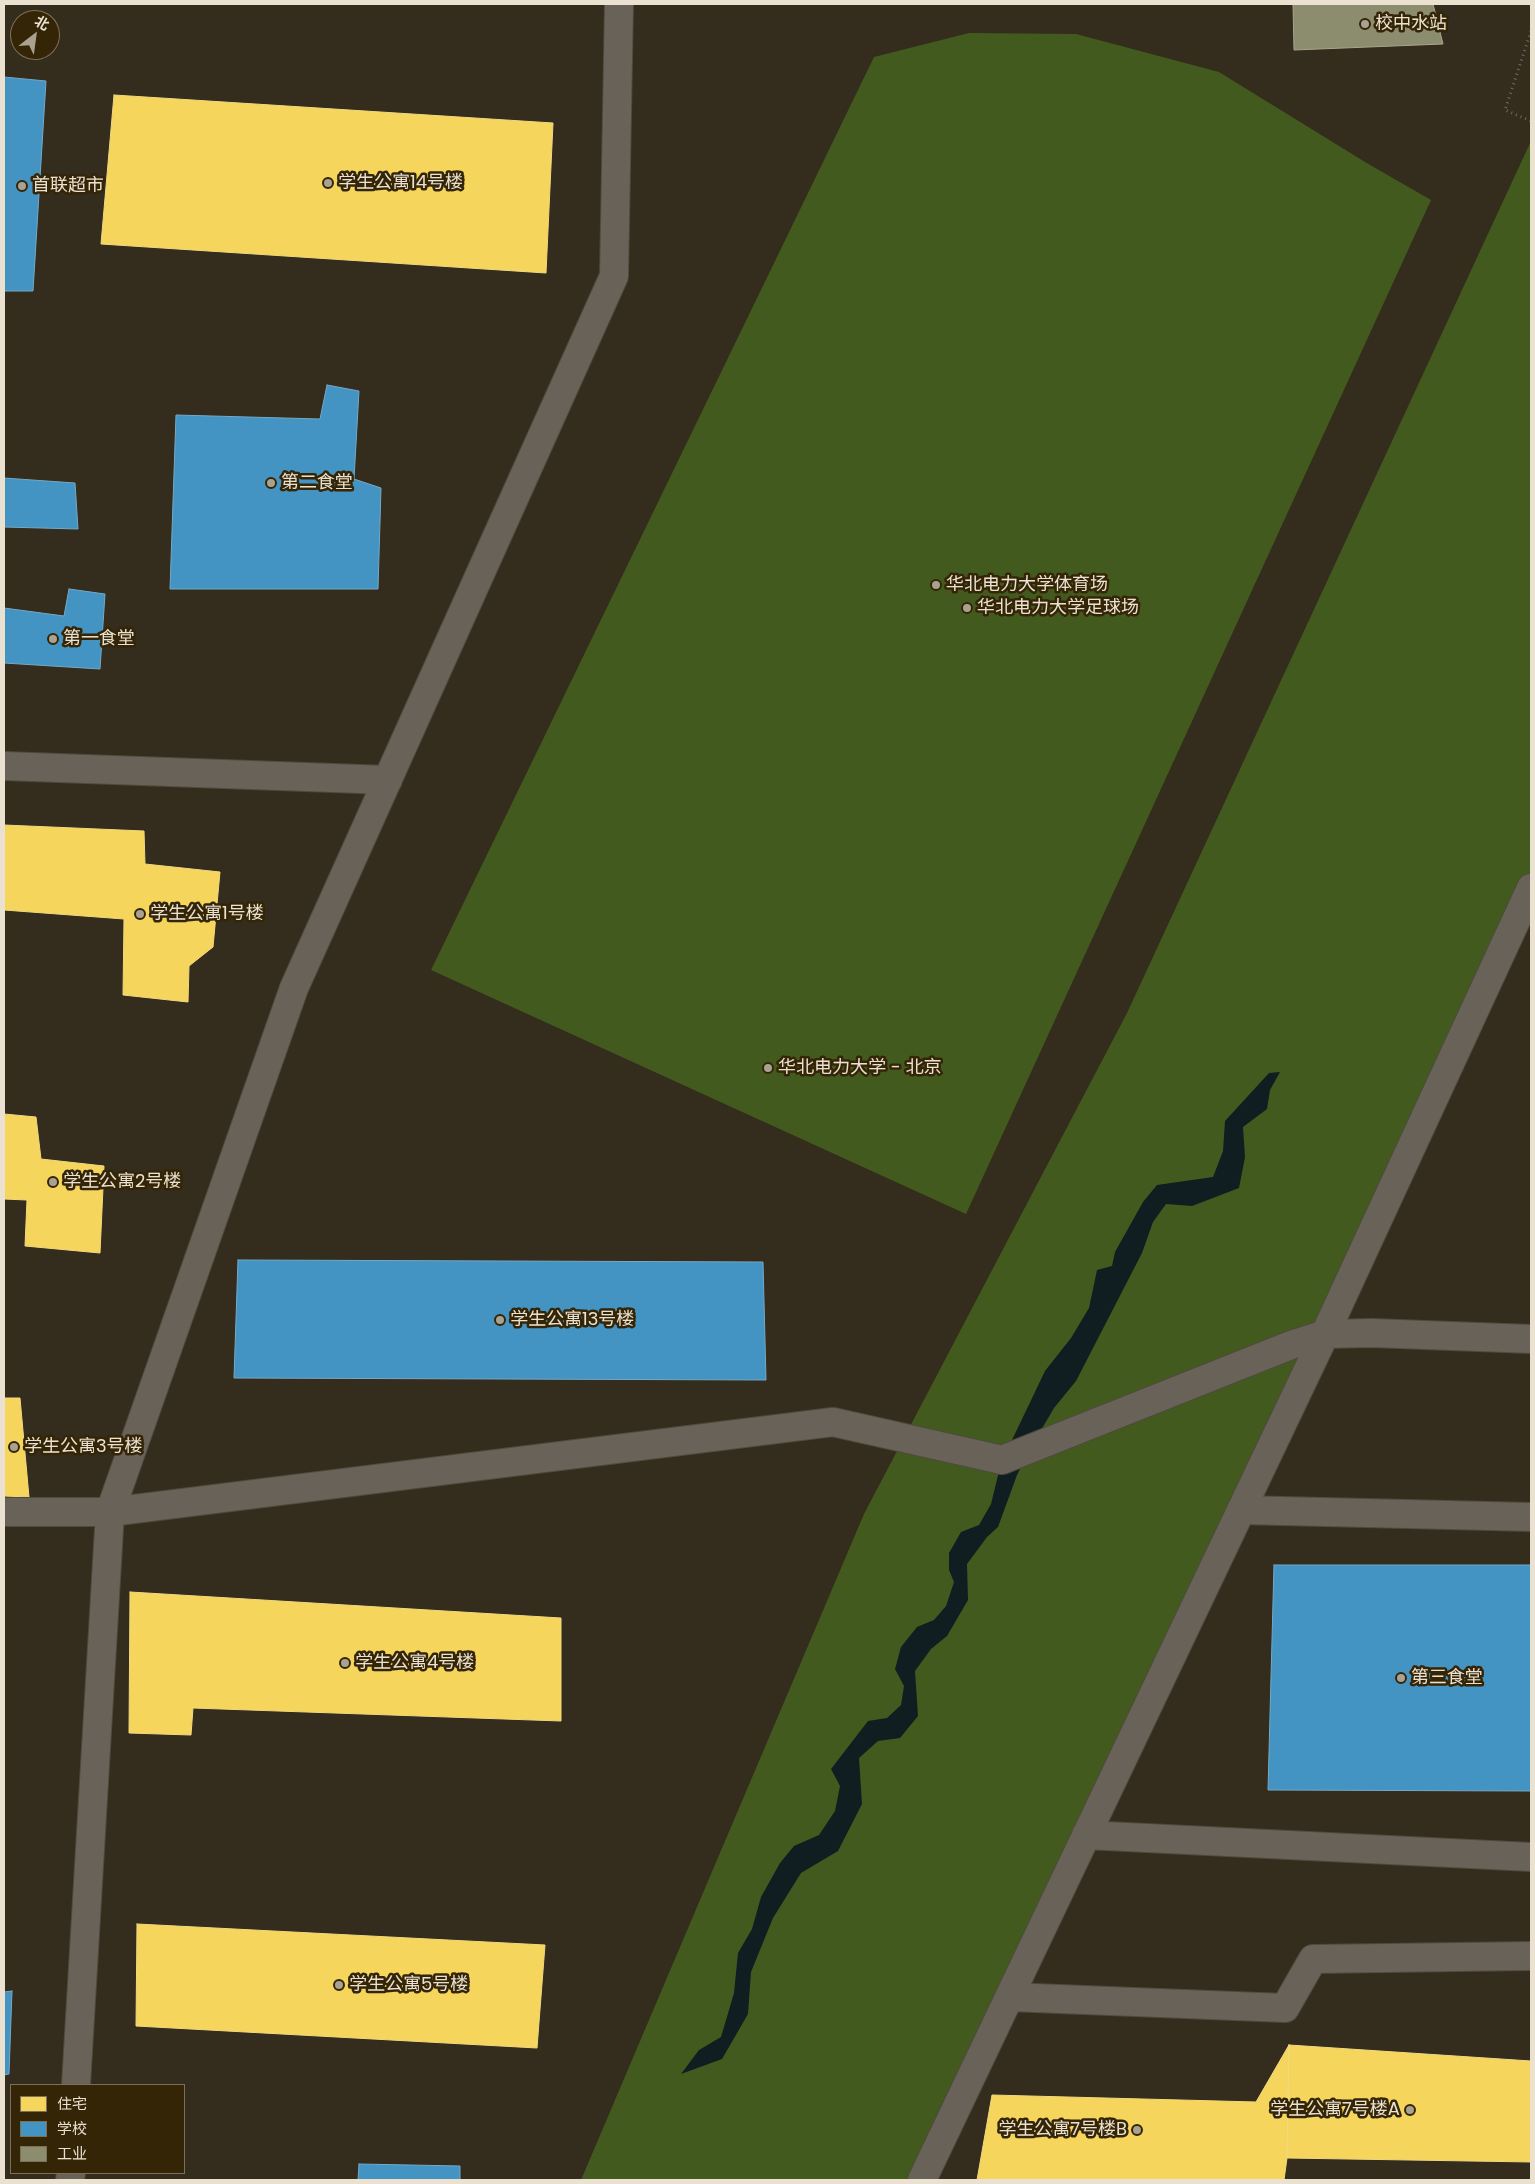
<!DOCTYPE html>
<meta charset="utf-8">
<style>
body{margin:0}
#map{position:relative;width:1535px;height:2184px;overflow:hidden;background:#342c1c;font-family:Poppins,"Noto Sans SC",sans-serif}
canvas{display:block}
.frame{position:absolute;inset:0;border:5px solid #eae1d0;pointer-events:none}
.legend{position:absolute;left:10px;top:2084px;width:175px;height:90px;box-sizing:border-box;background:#342507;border:1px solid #7d7057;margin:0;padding:6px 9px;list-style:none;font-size:15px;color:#eae1d0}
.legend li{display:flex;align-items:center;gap:10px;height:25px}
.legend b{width:25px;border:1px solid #7d7057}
.north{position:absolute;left:10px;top:10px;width:50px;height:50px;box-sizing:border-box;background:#342507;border:1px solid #7d7057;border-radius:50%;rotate:30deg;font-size:14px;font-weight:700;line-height:20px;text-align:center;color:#eae1d0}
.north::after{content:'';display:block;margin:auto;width:18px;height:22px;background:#aaa291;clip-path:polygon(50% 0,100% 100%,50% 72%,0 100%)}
</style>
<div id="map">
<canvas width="1535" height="2184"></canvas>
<div class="frame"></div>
<ul class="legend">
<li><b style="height:14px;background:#f6d55c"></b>住宅</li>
<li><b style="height:14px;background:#4393c3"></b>学校</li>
<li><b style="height:14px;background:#8c8c6e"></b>工业</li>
</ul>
<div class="north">北</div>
</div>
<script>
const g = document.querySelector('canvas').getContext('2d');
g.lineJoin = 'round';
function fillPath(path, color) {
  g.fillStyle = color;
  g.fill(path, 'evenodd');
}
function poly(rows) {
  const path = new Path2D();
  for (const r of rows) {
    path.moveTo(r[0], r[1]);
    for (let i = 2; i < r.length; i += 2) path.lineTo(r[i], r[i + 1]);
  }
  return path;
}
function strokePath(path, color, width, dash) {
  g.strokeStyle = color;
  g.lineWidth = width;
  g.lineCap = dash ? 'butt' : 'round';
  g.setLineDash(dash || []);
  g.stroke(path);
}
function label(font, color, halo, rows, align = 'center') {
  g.font = font + ' Poppins,"Noto Sans SC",sans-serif';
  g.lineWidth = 5;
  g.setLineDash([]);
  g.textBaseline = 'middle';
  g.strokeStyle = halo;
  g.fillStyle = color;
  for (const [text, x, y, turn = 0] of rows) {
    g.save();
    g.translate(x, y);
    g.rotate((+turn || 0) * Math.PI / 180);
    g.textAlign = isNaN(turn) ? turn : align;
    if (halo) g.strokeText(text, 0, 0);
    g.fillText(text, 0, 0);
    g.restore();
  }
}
const green = poly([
 [969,33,1076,34,1219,72,1365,162,1431,200,966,1214,431,970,874,57],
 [1531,141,1531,887,922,2180,581,2180,864,1514,1127,1013]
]);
const water = poly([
 [1280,1072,1270,1090,1267,1109,1243,1127,1245,1157,1239,1188,1192,1206,1166,1204,1153,1222,1142,1253,1076,1381,1054,1408,1030,1449,1017,1475,998,1527,987,1537,967,1564,968,1600,947,1636,931,1649,915,1671,918,1716,900,1738,878,1741,859,1758,862,1804,838,1851,801,1873,773,1918,751,1972,748,2014,722,2059,681,2074,699,2050,721,2037,734,1993,738,1953,752,1929,761,1897,780,1863,794,1846,819,1835,835,1811,840,1786,831,1769,868,1721,887,1718,901,1705,904,1686,895,1669,901,1647,917,1627,934,1620,946,1606,954,1582,949,1570,949,1553,961,1532,979,1525,991,1504,1001,1463,1045,1371,1071,1338,1089,1308,1097,1270,1112,1266,1115,1252,1143,1202,1157,1185,1213,1177,1223,1151,1225,1121,1269,1073]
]);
const homes = poly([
 [114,95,553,123,546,273,101,244,114,95],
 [4,825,144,831,145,864,220,872,213,947,189,966,188,1002,123,995,124,919,4,910,4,825],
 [4,1114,36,1117,41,1159,104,1166,100,1253,25,1246,27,1200,4,1199,4,1114],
 [4,1398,20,1398,29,1497,4,1496,4,1398],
 [130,1592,561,1618,561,1721,193,1708,191,1735,129,1733,130,1592],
 [137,1924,545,1945,537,2048,136,2026,137,1924],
 [1289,2045,1531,2061,1531,2162,1287,2158,1289,2045],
 [1289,2045,1287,2158,1284,2180,977,2180,992,2095,1256,2102,1289,2045]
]);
const schools = poly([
 [4,77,46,81,33,291,4,291,4,77],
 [327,385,359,391,354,479,381,488,378,589,170,589,176,415,320,419,327,385],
 [4,478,75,483,78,529,4,527,4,478],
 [69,589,105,594,100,669,4,663,4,608,64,616,69,589],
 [238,1260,763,1262,766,1380,234,1378,238,1260],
 [1274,1565,1531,1565,1531,1791,1268,1790,1274,1565],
 [12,1991,9,2074,4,2075,4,1992,12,1991],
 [359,2164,460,2166,460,2180,358,2180,359,2164]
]);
const industry = poly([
 [1293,4,1433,4,1443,44,1294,50,1293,4]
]);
const path = poly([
 [1531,31,1505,110,1531,121]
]);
const minor = poly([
 [4,766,388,780],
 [1241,1510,1531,1517],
 [4,1512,110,1512,833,1422,1002,1460,1291,1345,1325,1334,1372,1333,1531,1339],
 [1086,1835,1531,1857],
 [1009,1997,1285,2008,1313,1959,1531,1956],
 [76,2085,110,1512,294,988,614,276,619,4],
 [70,2180,71,2173],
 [922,2180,1325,1334,1531,888]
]);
const markers = [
 [1365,24,5,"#aaa291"],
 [328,183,5,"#aaa291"],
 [22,186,5,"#aaa291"],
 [271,483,5,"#aaa291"],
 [936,585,5,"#aaa291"],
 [967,608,5,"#aaa291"],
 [53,639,5,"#aaa291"],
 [140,914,5,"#aaa291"],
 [768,1068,5,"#aaa291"],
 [53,1182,5,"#aaa291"],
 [500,1320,5,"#aaa291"],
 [14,1447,5,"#aaa291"],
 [345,1663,5,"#aaa291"],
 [1401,1678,5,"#aaa291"],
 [339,1985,5,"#aaa291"],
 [1410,2110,5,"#aaa291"],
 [1137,2130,5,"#aaa291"]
];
const poiNames = [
 ["校中水站",1375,24],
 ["学生公寓14号楼",338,183],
 ["首联超市",32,186],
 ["第二食堂",281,483],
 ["华北电力大学体育场",946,585],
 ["华北电力大学足球场",977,608],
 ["第一食堂",63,639],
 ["学生公寓1号楼",150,914],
 ["华北电力大学 - 北京",778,1068],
 ["学生公寓2号楼",63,1182],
 ["学生公寓13号楼",510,1320],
 ["学生公寓3号楼",24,1447],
 ["学生公寓4号楼",355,1663],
 ["第三食堂",1411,1678],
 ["学生公寓5号楼",349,1985],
 ["学生公寓7号楼A",1400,2110,"right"],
 ["学生公寓7号楼B",1127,2130,"right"]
];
fillPath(green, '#435a1e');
fillPath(water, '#101d21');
fillPath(homes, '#f6d55c');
strokePath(homes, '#f2d97f', 1);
fillPath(schools, '#4393c3');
strokePath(schools, '#75aac7', 1);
fillPath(industry, '#8c8c6e');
strokePath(industry, '#a8a68b', 1);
strokePath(minor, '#504a3d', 30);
strokePath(path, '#706a5f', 3, [1, 4]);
strokePath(minor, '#696258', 28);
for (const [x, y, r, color] of markers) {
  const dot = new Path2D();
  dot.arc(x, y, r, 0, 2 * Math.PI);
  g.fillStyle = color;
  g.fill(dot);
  strokePath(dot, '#342507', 2);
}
label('18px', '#eae1d0', '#342507', poiNames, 'left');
</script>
